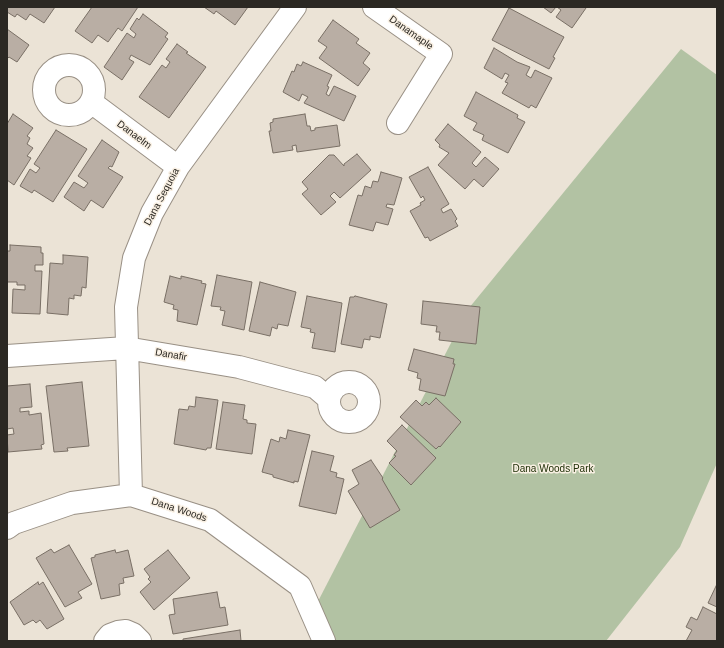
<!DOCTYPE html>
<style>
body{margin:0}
#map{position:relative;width:724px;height:648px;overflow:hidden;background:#ebe3d6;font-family:Helvetica,sans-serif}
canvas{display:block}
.frame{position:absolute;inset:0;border:8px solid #2b2823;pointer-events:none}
</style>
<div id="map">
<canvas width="724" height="648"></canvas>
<div class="frame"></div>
</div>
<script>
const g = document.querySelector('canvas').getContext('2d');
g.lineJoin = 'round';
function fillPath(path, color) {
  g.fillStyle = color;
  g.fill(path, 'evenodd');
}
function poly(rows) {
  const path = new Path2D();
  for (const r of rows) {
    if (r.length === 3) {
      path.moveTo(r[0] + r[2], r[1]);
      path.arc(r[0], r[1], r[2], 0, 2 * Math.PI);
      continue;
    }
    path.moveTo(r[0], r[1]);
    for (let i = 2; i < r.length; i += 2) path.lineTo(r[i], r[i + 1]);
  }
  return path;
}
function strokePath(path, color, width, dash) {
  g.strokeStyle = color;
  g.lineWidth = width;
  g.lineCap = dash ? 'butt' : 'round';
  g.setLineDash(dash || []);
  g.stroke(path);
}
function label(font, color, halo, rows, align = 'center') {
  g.font = font + ' Helvetica,sans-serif';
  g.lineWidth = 3;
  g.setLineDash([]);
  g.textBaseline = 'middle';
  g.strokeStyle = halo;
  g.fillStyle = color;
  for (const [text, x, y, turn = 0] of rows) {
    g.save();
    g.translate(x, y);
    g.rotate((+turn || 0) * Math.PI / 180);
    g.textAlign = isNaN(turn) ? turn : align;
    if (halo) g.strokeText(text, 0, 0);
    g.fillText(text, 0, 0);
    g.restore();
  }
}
const green = poly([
 [681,49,717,75,717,463,680,547,606,641,324,641,312,613,469,308]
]);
const building = poly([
 [7,7,55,7,44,23,30,14,26,20,17,14,15,17,7,12,7,7],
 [92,7,138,7,122,31,118,28,108,42,98,35,92,43,75,31,92,7],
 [204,7,248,7,235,25,216,11,214,14,204,7],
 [543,7,556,7,551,13,543,7],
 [557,7,585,7,586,8,572,28,556,17,561,10,557,7],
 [509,8,564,37,553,57,555,58,549,69,492,40,509,8],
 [143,14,168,33,165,37,168,39,150,65,131,55,129,59,134,62,122,80,104,67,127,33,134,38,136,34,130,29,137,18,139,20,143,14],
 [333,20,359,39,356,43,370,53,363,63,370,69,358,86,319,58,327,47,318,41,333,20],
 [7,29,29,45,17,62,9,57,7,59,7,29],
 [177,44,188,52,186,53,206,67,169,118,139,97,162,65,166,68,170,62,166,59,177,44],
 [494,48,517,62,530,67,526,75,531,78,535,70,552,78,536,108,531,105,529,108,502,93,508,83,505,82,509,75,505,73,502,79,484,68,494,48],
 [303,62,332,75,327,86,329,87,326,94,329,96,334,86,356,96,344,121,304,103,308,97,302,94,299,101,283,92,292,71,294,72,297,64,301,66,303,62],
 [476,92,518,115,517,118,525,122,508,153,482,140,484,135,473,130,477,123,464,116,476,92],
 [13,114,33,128,27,136,30,138,27,144,33,148,27,156,31,158,14,185,7,180,7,124,13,114],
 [305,114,307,126,310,126,311,131,315,130,315,128,337,125,340,146,297,152,296,145,292,146,293,150,273,153,269,131,271,131,270,123,273,122,273,119,305,114],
 [448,124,481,152,472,163,476,167,485,157,499,169,483,187,474,179,465,189,438,165,449,153,439,147,440,145,435,140,448,124],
 [56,130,87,149,53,202,34,190,32,193,20,186,30,169,36,173,40,168,34,164,56,130],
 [102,140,119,152,112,167,110,166,108,168,123,177,103,208,91,200,84,211,64,197,74,182,84,188,88,183,78,176,102,140],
 [357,154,371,170,340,198,334,192,330,196,336,202,321,215,302,194,308,189,302,182,329,155,334,155,344,166,344,164,357,154],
 [428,167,449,204,441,209,443,213,451,209,457,219,455,221,458,226,430,241,428,237,425,238,410,211,421,205,420,203,425,200,423,196,421,198,409,177,428,167],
 [381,172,402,178,394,205,387,204,386,207,393,209,388,225,376,222,373,231,349,225,358,195,362,196,365,186,371,188,373,181,378,182,381,172],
 [10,245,41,247,41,253,43,253,43,265,35,265,35,271,42,271,40,314,12,313,13,289,25,290,25,285,17,285,17,282,7,282,7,251,10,251,10,245],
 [63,255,88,257,86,288,82,287,81,296,74,295,74,299,69,298,68,315,47,313,50,263,63,264,63,255],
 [217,275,252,282,244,330,222,325,225,311,220,310,221,307,211,306,217,275],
 [170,276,181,279,181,276,202,281,201,283,206,284,197,325,177,321,178,310,173,309,174,305,164,302,170,276],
 [260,282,296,292,288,326,278,324,277,329,272,327,270,336,249,331,260,282],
 [307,296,342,303,335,352,312,348,315,333,310,332,311,329,301,327,307,296],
 [355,296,387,304,380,338,370,336,370,340,364,339,362,348,341,344,350,297,354,297,355,296],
 [423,301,480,307,476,344,439,340,440,332,436,332,437,326,421,324,423,301],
 [414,349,454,359,453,364,455,364,445,396,419,390,421,379,417,378,418,373,408,370,414,349],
 [82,382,89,446,67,448,68,451,54,452,46,386,82,382],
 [30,384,32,407,20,408,20,412,29,411,29,415,41,413,44,444,41,445,42,449,8,452,7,435,14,434,13,428,7,429,7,386,30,384],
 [196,397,218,400,211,448,207,448,206,450,174,444,179,409,188,410,189,406,195,407,196,397],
 [436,398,461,422,440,447,439,446,436,449,400,417,416,400,422,406,426,402,429,405,436,398],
 [223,402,245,405,243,419,247,420,247,423,256,424,252,454,216,449,223,402],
 [402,425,436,458,411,485,389,463,396,456,394,455,397,451,387,441,402,425],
 [288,430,310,435,298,482,294,481,294,483,273,477,273,475,262,472,271,439,279,442,280,437,286,439,288,430],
 [312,451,334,456,330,471,337,473,336,477,344,479,336,514,299,506,312,451],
 [371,460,383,478,382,479,400,510,370,528,348,491,359,484,352,470,371,460],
 [69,545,92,584,78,592,82,598,65,607,36,558,51,549,54,553,69,545],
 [115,550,116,553,128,550,134,576,123,578,124,583,119,584,120,595,101,599,91,558,95,557,95,555,115,550],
 [168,550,190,578,154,610,140,592,151,582,148,579,150,577,144,569,168,550],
 [38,582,39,585,43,582,64,619,47,629,40,620,36,623,33,620,24,625,10,602,38,582],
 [717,584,717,607,708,603,717,584],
 [217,592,220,608,225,607,228,625,173,634,169,615,175,614,173,599,217,592],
 [703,607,717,614,717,641,686,641,692,630,686,627,691,617,697,620,703,607],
 [240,630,241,641,183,641,183,639,240,630]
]);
const minor = poly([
 [374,7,441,54,398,123],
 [69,90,25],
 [91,102,178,167],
 [7,356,126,348,239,367,315,387,329,399],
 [349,402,20],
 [131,495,126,307,134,258,152,213,178,167,295,7],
 [7,528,14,523,72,503,131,495,210,520,300,586,324,641],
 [105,641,110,635,118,632,126,631,133,634,140,641]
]);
const streetNames = [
 ["Danamaple",411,33,35],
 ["Danaelm",134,135,37],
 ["Dana Sequoia",162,197,-62],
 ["Danafir",171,355,10],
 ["Dana Woods",179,510,18]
];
const parkNames = [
 ["Dana Woods Park",553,469]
];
fillPath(green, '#b2c2a3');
fillPath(building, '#b9aea4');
strokePath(building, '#796f65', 1);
strokePath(minor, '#999085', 24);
strokePath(minor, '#fff', 22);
label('10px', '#2b2823', '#f9f0e3', streetNames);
label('10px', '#203008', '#f9f0e3', parkNames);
</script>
